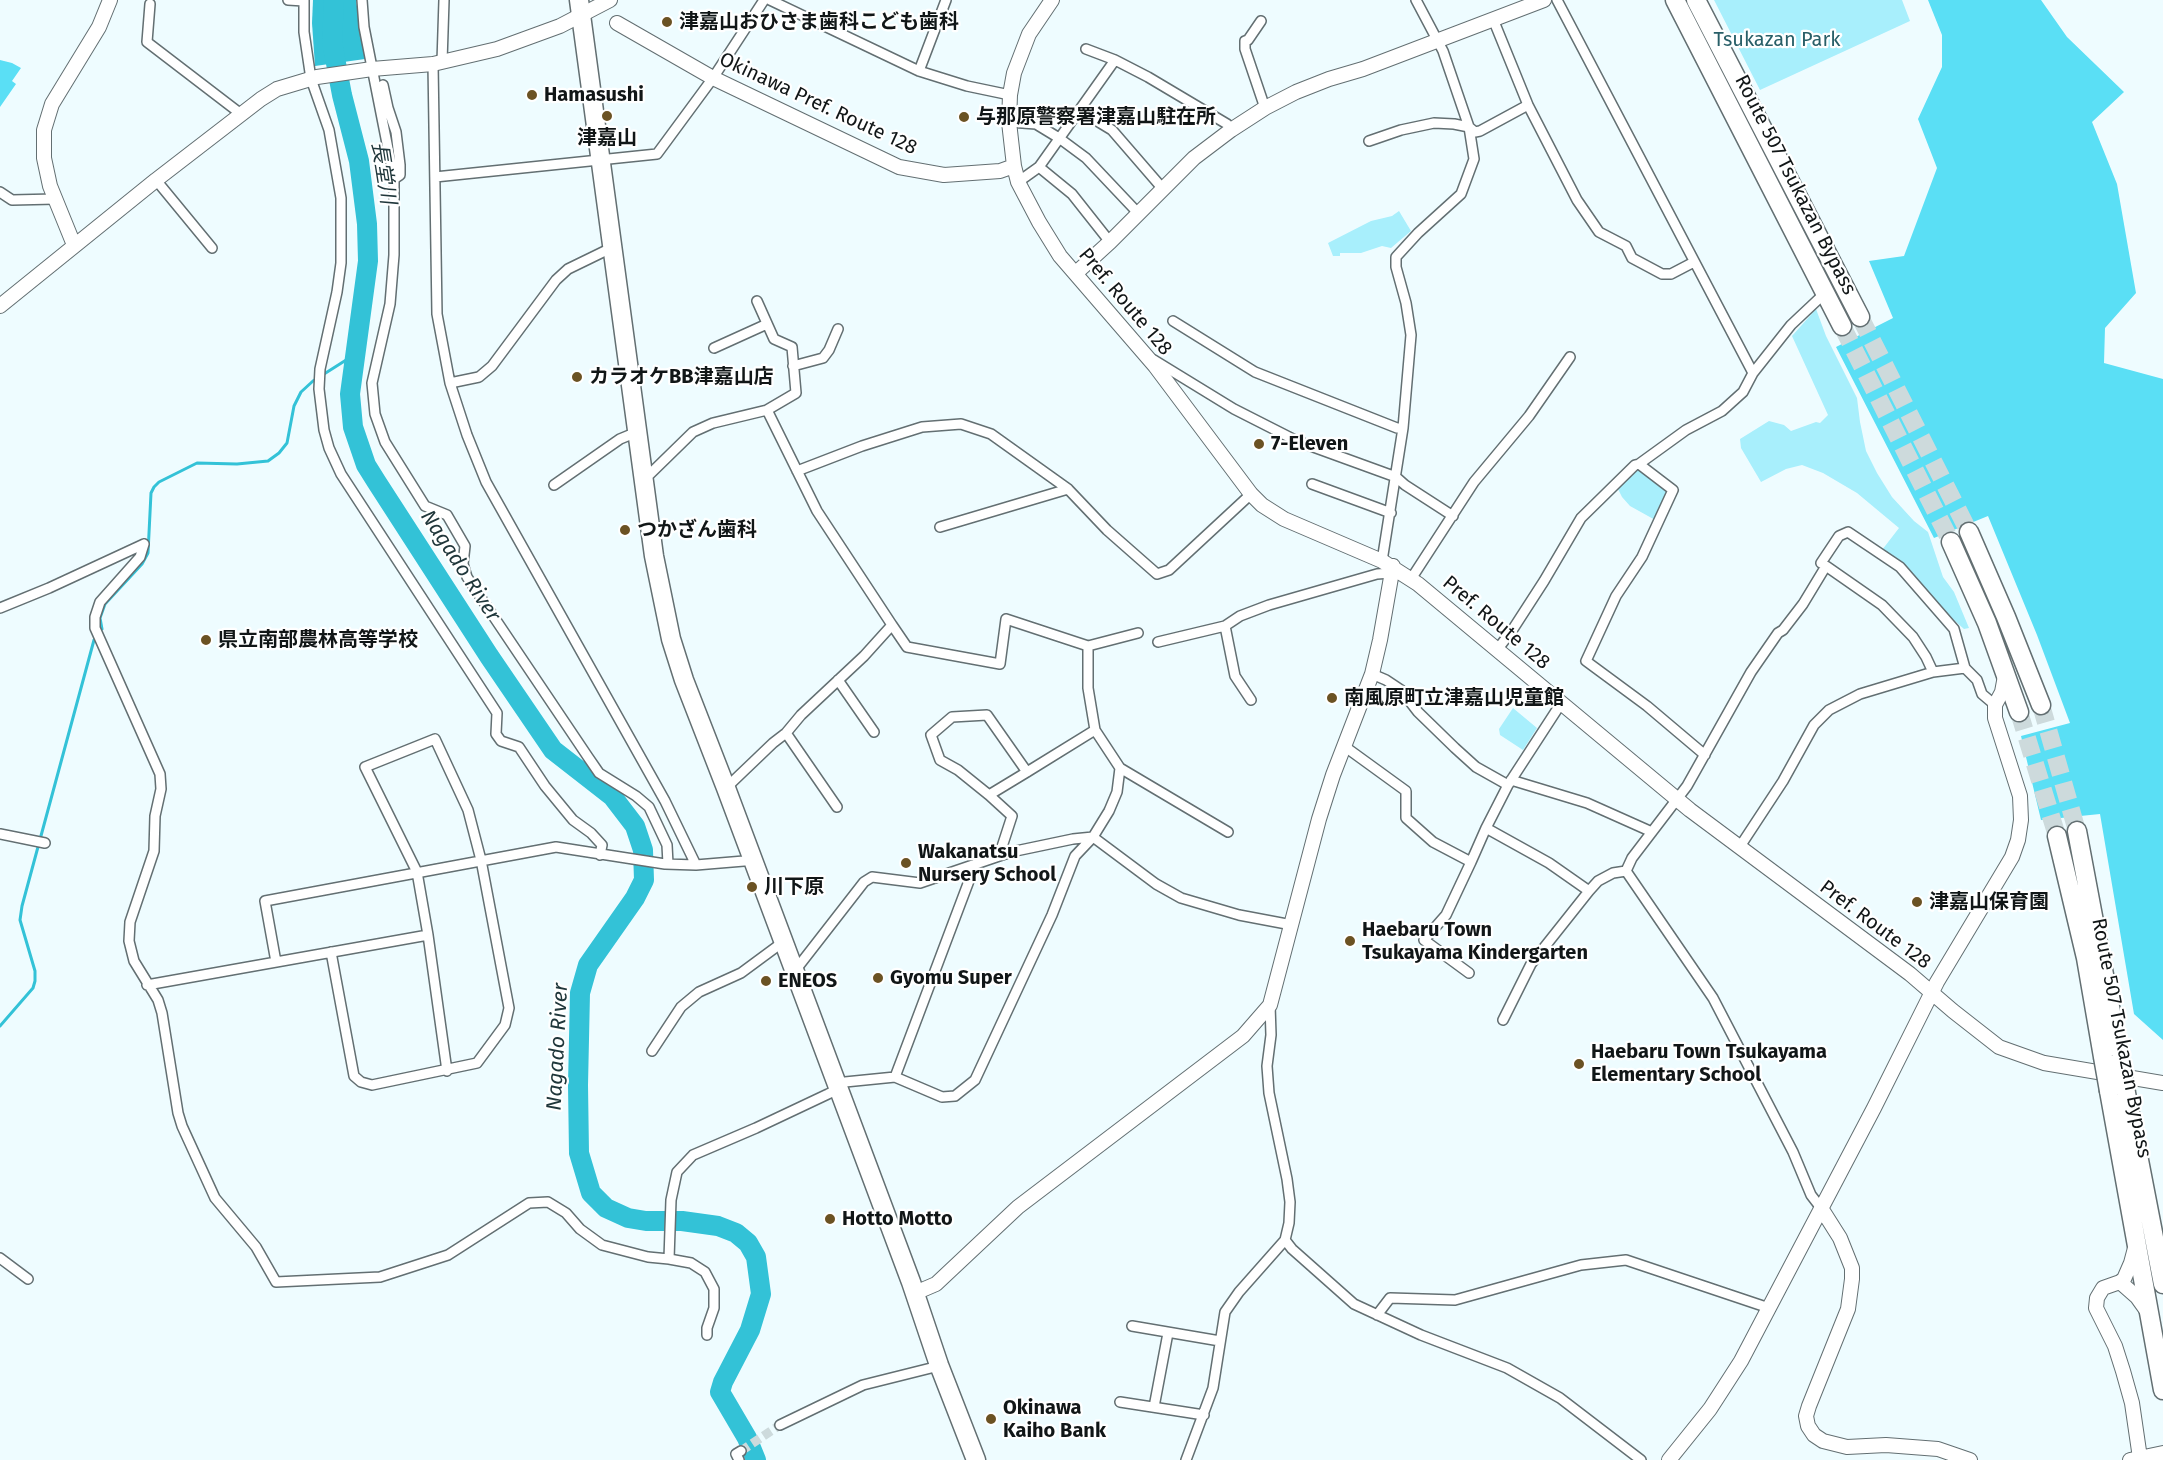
<!DOCTYPE html>
<meta charset="utf-8">
<style>
body{margin:0}
canvas{display:block;background:#eefcff}
</style>
<canvas width="2163" height="1460"></canvas>
<script>
const g = document.querySelector('canvas').getContext('2d');
g.lineJoin = 'round';
function fillPath(path, color) {
  g.fillStyle = color;
  g.fill(path, 'evenodd');
}
function poly(rows) {
  const path = new Path2D();
  for (const r of rows) {
    path.moveTo(r[0], r[1]);
    for (let i = 2; i < r.length; i += 2) path.lineTo(r[i], r[i + 1]);
  }
  return path;
}
function strokePath(path, color, width, dash) {
  g.strokeStyle = color;
  g.lineWidth = width;
  g.lineCap = dash ? 'butt' : 'round';
  g.setLineDash(dash || []);
  g.stroke(path);
}
function label(font, color, halo, rows, align = 'center') {
  g.font = font + ' "Fira Sans","Noto Sans JP",sans-serif';
  g.lineWidth = 4.5;
  g.setLineDash([]);
  g.textBaseline = 'middle';
  g.strokeStyle = halo;
  g.fillStyle = color;
  for (const [text, x, y, turn = 0] of rows) {
    g.save();
    g.translate(x, y);
    g.rotate((+turn || 0) * Math.PI / 180);
    g.textAlign = isNaN(turn) ? turn : align;
    if (halo) g.strokeText(text, 0, 0);
    g.fillText(text, 0, 0);
    g.restore();
  }
}
const green = poly([
 [1714,0,1902,0,1910,21,1760,90],
 [1399,211,1411,231,1391,248,1382,246,1361,253,1340,253,1340,256,1333,256,1328,243,1371,221,1392,216],
 [1816,309,1826,336,1857,398,1860,422,1866,451,1877,473,1892,497,1914,521,1928,532,1943,577,1954,592,1969,628,1964,629,1947,614,1903,564,1882,550,1899,528,1857,493,1823,473,1802,465,1786,469,1761,482,1741,448,1740,439,1769,421,1784,425,1791,431,1816,422,1820,423,1828,415,1792,336],
 [1642,470,1668,491,1666,503,1657,521,1630,506,1622,497,1618,489,1637,471],
 [1513,708,1537,728,1523,750,1500,735,1499,729]
]);
const forest = poly([
 [1928,0,2041,0,2067,37,2124,92,2092,122,2117,184,2136,293,2105,328,2104,363,2163,379,2163,1040,2134,1014,2100,814,2041,820,2021,736,2070,723,2037,635,1988,516,1934,538,1836,347,1893,318,1869,261,1904,256,1937,168,1918,119,1942,67,1942,35],
 [0,60,12,63,21,68,12,81,16,84,0,107]
]);
const water = poly([
 [313,0,356,0,365,59,315,66,312,23]
]);
const stream = poly([
 [102,629,100,618,105,604,142,564,148,553,151,493,154,487,159,482,197,463,237,464,268,461,279,453,287,443,294,406,301,392,313,381,354,355],
 [0,1026,33,988,35,981,35,971,20,920,22,906,94,640]
]);
const river = poly([
 [334,0,332,42,342,95,359,161,367,224,368,261,350,394,353,427,366,465,376,481,489,656,553,750,612,796,635,826,643,850,644,880,635,898,588,965,580,993,578,1085,579,1153,591,1193,606,1208,628,1218,646,1221,682,1221,718,1226,736,1233,748,1243,756,1257,761,1294,750,1330,723,1382,720,1392,747,1438,756,1460]
]);
const streetTunnel = poly([
 [741,1451,780,1425]
]);
const highwayTunnel = poly([
 [1860,317,1969,532],
 [1842,326,1951,542],
 [2041,705,2077,831],
 [2019,712,2057,836]
]);
const street = poly([
 [288,0,304,1],
 [304,0,304,32,311,79,329,130,341,198,341,263,337,292,320,369,319,389,324,430,329,448,341,474,497,713,496,734,501,741,519,747,545,786,573,820,591,833,602,845,600,855],
 [362,0,364,27,394,179,394,255,390,304,372,383,375,414,385,442,425,506,447,515,465,546,463,564,467,577,588,757,599,773,636,796,649,807,667,845,668,864],
 [770,0,919,71,967,86,1010,95],
 [1557,0,1753,373],
 [150,4,147,42,241,114],
 [1493,19,1528,105,1577,200,1599,232,1626,246,1632,258,1662,274,1671,274,1694,262],
 [1261,21,1248,40,1245,41,1245,49,1265,108],
 [1086,49,1115,60],
 [442,62,444,0],
 [433,64,437,314,450,383,467,435,486,482,665,801,696,865],
 [919,71,946,0],
 [383,85,388,108,396,132,400,165,400,175,394,179],
 [1079,110,1112,130,1163,189],
 [1009,122,1036,124,1059,138,1086,158,1138,213],
 [1369,141,1401,130,1434,123,1454,124,1469,127,1475,132,1480,131,1528,105],
 [1039,167,1072,194,1110,242],
 [435,177,657,154,713,78,764,0],
 [156,180,212,248],
 [1018,182,1039,167,1115,60,1148,77,1227,124,1231,130],
 [0,192,12,200,55,199],
 [757,301,774,339,792,347,796,393,767,410],
 [1173,321,1255,372,1397,428,1403,428],
 [714,348,767,324],
 [1154,360,1234,409,1297,441,1396,477,1405,485,1453,516],
 [793,366,823,358,829,350,838,329],
 [450,383,479,377,492,366,556,280,568,269,605,251,614,253],
 [1639,464,1673,490,1642,557,1616,596,1586,661,1647,706,1705,755],
 [797,471,862,446,922,427,961,424,991,434,1068,489,1107,530,1157,574,1169,570,1251,494],
 [643,475,650,474,693,432,713,423,767,410,817,511,892,625,864,656,801,715,786,733,773,743,726,788],
 [1312,484,1391,513],
 [554,485,620,439,637,432],
 [940,527,1068,489],
 [144,544,140,557,100,602,95,617,95,628,160,774,161,789,155,816,154,851,130,922,129,941,134,961,158,1000,162,1013,178,1113,182,1126,215,1198,256,1247,276,1282,380,1277,448,1255,529,1203,548,1202,566,1213,580,1229,602,1245,648,1257,669,1259,671,1200,677,1172,693,1155,756,1128,828,1094,838,1089,845,1082,895,1077,942,1097,955,1096,975,1080,1052,915,1075,856,1093,837,1156,884,1181,898,1239,915,1292,925],
 [1382,561,1403,428,1411,335,1406,303,1396,267,1396,257,1418,233,1461,194,1474,159,1469,127,1443,51,1416,0],
 [1821,563,1839,536,1848,532,1900,567,1954,629,1965,668,1977,680,1982,694,1995,705],
 [1411,579,1474,482,1529,416,1570,357],
 [0,608,49,588,144,544],
 [892,625,907,647,1000,664,1006,619,1088,646],
 [1225,626,1235,676,1251,700],
 [1158,642,1225,626,1240,616,1269,605,1377,574,1391,573],
 [1497,650,1513,629,1544,581,1581,518,1635,465,1639,464,1686,430,1722,411,1743,392,1753,373,1791,325,1825,293],
 [1372,674,1386,680,1401,690,1418,712,1455,748,1476,767,1508,785],
 [838,680,874,732],
 [786,733,837,807],
 [1344,746,1406,791,1406,818,1433,842,1471,862,1486,828,1508,785,1558,708,1560,702],
 [1120,768,1228,832],
 [1027,772,987,715,952,717,931,735,940,760,958,770,989,795,1027,772,1095,730],
 [1511,780,1587,803,1652,832],
 [989,795,1012,816,999,856],
 [1486,828,1549,863,1589,891],
 [0,834,45,843],
 [1739,848,1783,781,1814,725,1829,710,1860,694,1933,672,1965,668],
 [1626,871,1632,858,1687,786,1751,672,1778,633,1783,630,1803,604,1826,566,1882,605,1913,637,1926,657,1933,672],
 [1626,871,1713,998,1793,1152,1811,1195,1821,1208],
 [428,935,447,1071],
 [276,962,265,901,556,847,665,864,696,865,744,861,752,858],
 [794,972,864,882,872,877,920,883,1011,852,1073,839,1093,837,1109,811,1117,792,1120,768,1095,730,1088,688,1088,646,1138,633],
 [1469,973,1424,940,1446,915,1471,862],
 [147,985,428,935,417,872,365,767,435,739,468,810,481,860,509,1008,505,1025,477,1063,372,1085,361,1082,354,1076,331,952],
 [1503,1020,1531,964,1589,891,1598,881,1613,873,1626,871],
 [652,1051,681,1007,699,992,741,973,783,942],
 [895,1077,975,865],
 [1285,1240,1292,1249,1354,1304,1421,1335,1507,1368,1560,1398,1641,1460],
 [0,1258,28,1279],
 [669,1259,691,1263,705,1272,714,1289,714,1308,707,1328,707,1335],
 [1377,1315,1390,1298,1455,1300,1581,1265,1626,1260,1769,1308],
 [1132,1326,1220,1341],
 [1120,1402,1204,1415],
 [1154,1407,1168,1333],
 [780,1425,863,1385,931,1368,939,1365],
 [739,1460,736,1454,741,1451],
 [1186,1460,1213,1388,1225,1312,1239,1292,1285,1240,1289,1223,1290,1202,1287,1179,1269,1093,1267,1066,1271,1035,1270,1005]
]);
const secondary = poly([
 [1052,0,1029,34,1014,73,1010,95,1009,122,1014,166,1018,182,1039,222,1060,256,1155,366,1251,494,1262,505,1284,519,1382,561,1418,584,1690,810,1910,974,1953,1011,1999,1047,2044,1063,2163,1083],
 [617,23,713,78,899,167,944,175,1000,171,1014,166],
 [74,245,50,186,44,158,44,130,52,104,99,27,110,0],
 [1076,273,1110,242,1194,158,1231,130,1265,108,1296,92,1329,79,1363,69,1544,0],
 [0,306,156,180,261,99,277,89,317,77,372,69,433,64,497,49,560,26,610,0],
 [1821,1208,1840,1238,1852,1268,1852,1279,1848,1309,1809,1406,1806,1416,1808,1426,1814,1435,1823,1441,1847,1447,1886,1445,1938,1449,1970,1460],
 [2135,1248,2131,1263,2124,1279,2120,1282,2103,1288,2097,1298,2096,1308,2115,1346,2123,1371,2132,1403,2140,1458],
 [2120,1282,2137,1297,2147,1311],
 [915,1293,936,1284,1018,1207,1243,1036,1270,1005,1319,819,1333,775,1372,674,1380,640,1393,566],
 [1669,1460,1710,1409,1741,1361,1874,1108,1937,982,2012,857,2018,840,2021,820,2020,796,1995,718,1995,705,2002,692,2005,676],
 [2130,1460,2163,1453]
]);
const highway = poly([
 [579,0,654,556,671,639,684,680,726,788,911,1282,939,1365,976,1460],
 [1675,0,1842,326],
 [1696,0,1860,317],
 [1969,532,2006,617,2041,705],
 [1951,542,1987,623,2019,712],
 [2077,831,2120,1060],
 [2057,836,2086,958,2103,1057],
 [2109,1091,2163,1390],
 [2126,1093,2163,1284]
]);
const highwayBridge = poly([
 [2103,1057,2109,1091],
 [2120,1060,2126,1093]
]);
const markers = [
 [667,22,6,"#6b5223"],
 [532,95,6,"#6b5223"],
 [607,116,6,"#6b5223"],
 [964,117,6,"#6b5223"],
 [577,377,6,"#6b5223"],
 [1259,444,6,"#6b5223"],
 [625,530,6,"#6b5223"],
 [206,640,6,"#6b5223"],
 [1332,698,6,"#6b5223"],
 [906,863,6,"#6b5223"],
 [752,887,6,"#6b5223"],
 [1917,902,6,"#6b5223"],
 [1350,941,6,"#6b5223"],
 [878,978,6,"#6b5223"],
 [766,981,6,"#6b5223"],
 [1579,1064,6,"#6b5223"],
 [830,1219,6,"#6b5223"],
 [991,1419,6,"#6b5223"]
];
const poiNames = [
 ["津嘉山おひさま歯科こども歯科",679,22],
 ["Hamasushi",544,95],
 ["与那原警察署津嘉山駐在所",976,117],
 ["津嘉山",607,138,"center"],
 ["カラオケBB津嘉山店",589,377],
 ["7-Eleven",1271,444],
 ["つかざん歯科",637,530],
 ["県立南部農林高等学校",218,640],
 ["南風原町立津嘉山児童館",1344,698],
 ["Wakanatsu",918,852],
 ["Nursery School",918,875],
 ["川下原",764,887],
 ["津嘉山保育園",1929,902],
 ["Haebaru Town",1362,930],
 ["Tsukayama Kindergarten",1362,953],
 ["Gyomu Super",890,978],
 ["ENEOS",778,981],
 ["Haebaru Town Tsukayama",1591,1052],
 ["Elementary School",1591,1075],
 ["Hotto Motto",842,1219],
 ["Okinawa",1003,1408],
 ["Kaiho Bank",1003,1431]
];
const parkNames = [
 ["Tsukazan Park",1777,40]
];
const streetNames = [
 ["Okinawa Pref. Route 128",818,104,25],
 ["Route 507 Tsukazan Bypass",1795,185,63],
 ["Pref. Route 128",1125,302,50],
 ["Pref. Route 128",1496,623,40],
 ["Pref. Route 128",1875,925,37],
 ["Route 507 Tsukazan Bypass",2121,1038,79]
];
const waterNames = [
 ["長堂川",383,173,81],
 ["Nagado River",460,566,57],
 ["Nagado River",558,1047,-87]
];
fillPath(green, '#a8effc');
fillPath(forest, '#5adff5');
fillPath(water, '#33c2d7');
strokePath(stream, '#33c2d7', 3);
strokePath(river, '#33c2d7', 20);
strokePath(streetTunnel, '#cddadc', 9, [9, 4.5]);
strokePath(highwayTunnel, '#cddadc', 18, [18, 9]);
strokePath(street, '#636f72', 12);
strokePath(secondary, '#636f72', 16);
strokePath(highway, '#636f72', 21);
strokePath(street, '#fff', 9);
strokePath(secondary, '#fff', 14);
strokePath(highway, '#fff', 18);
strokePath(highwayBridge, '#636f72', 21, []);
strokePath(highwayBridge, '#fff', 18);
for (const [x, y, r, color] of markers) {
  const dot = new Path2D();
  dot.arc(x, y, r, 0, 2 * Math.PI);
  g.fillStyle = color;
  g.fill(dot);
  strokePath(dot, '#fff', 2);
}
label('bold 20px', '#111617', '#fff', poiNames, 'left');
label('20px', '#285f68', '#fff', parkNames);
label('20px', '#111617', '#fff', streetNames);
label('italic 21px', '#20373b', '#fff', waterNames);
</script>
